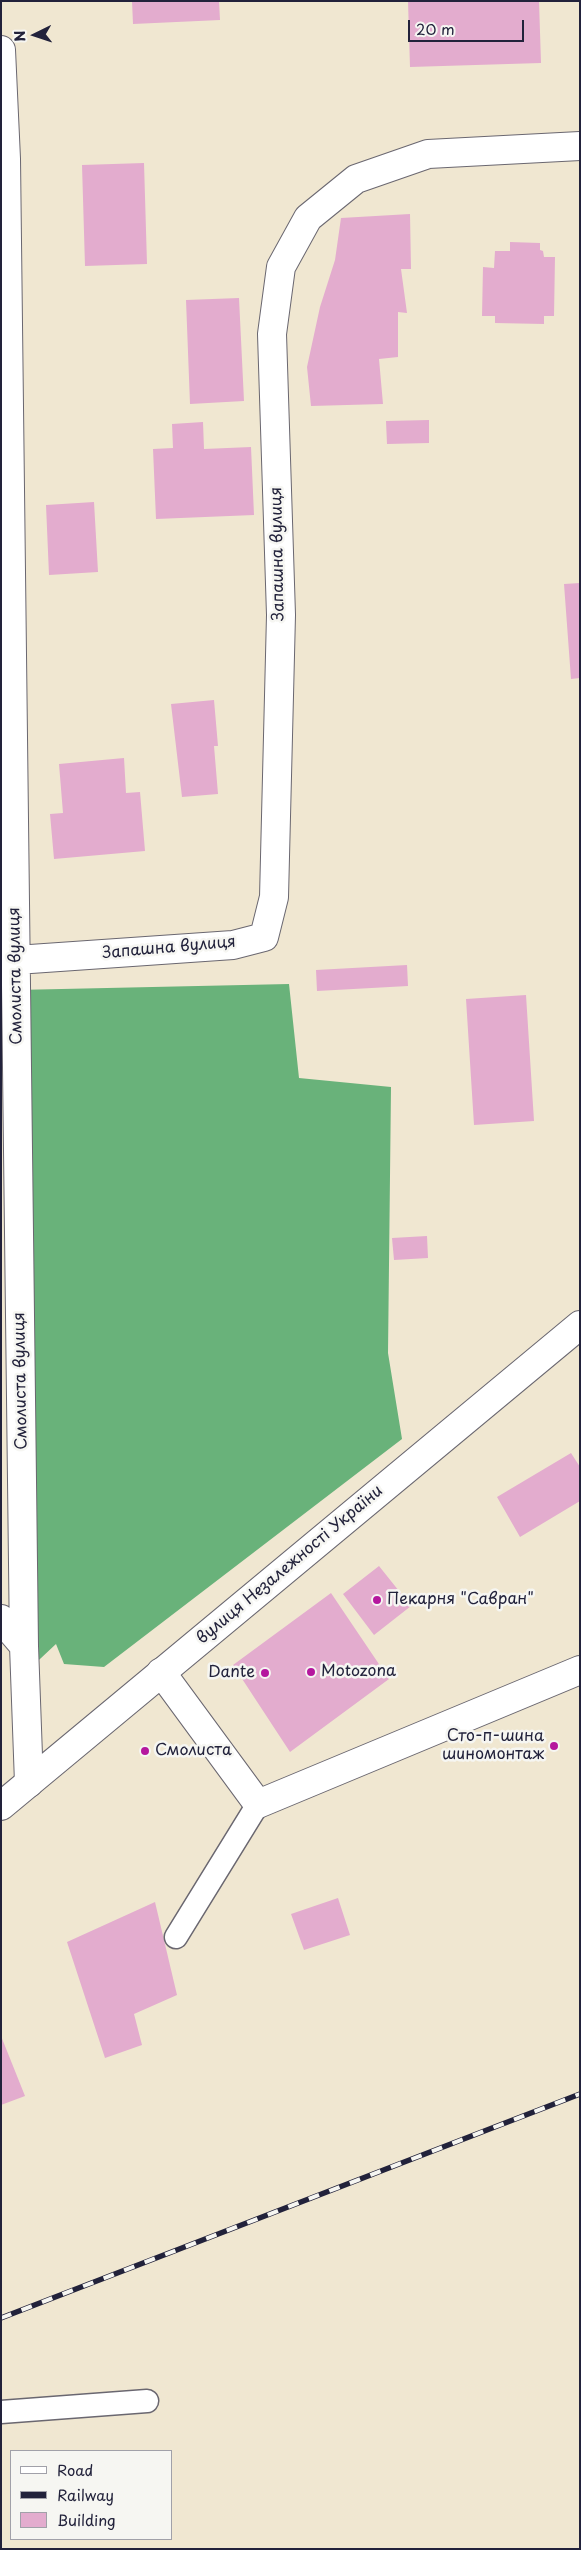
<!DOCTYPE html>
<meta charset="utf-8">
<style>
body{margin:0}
#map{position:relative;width:581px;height:2550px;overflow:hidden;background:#f0e7d1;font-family:"Playpen Sans",sans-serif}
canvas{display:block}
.frame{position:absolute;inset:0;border:2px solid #22223b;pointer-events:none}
.legend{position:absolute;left:10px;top:2450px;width:162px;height:90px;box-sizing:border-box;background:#f6f6f2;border:1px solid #a1a1a9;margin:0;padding:6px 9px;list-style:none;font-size:15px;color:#22223b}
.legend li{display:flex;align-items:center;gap:10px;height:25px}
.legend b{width:25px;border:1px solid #a1a1a9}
.north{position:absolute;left:10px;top:10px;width:50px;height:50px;-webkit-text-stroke:4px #f6f6f2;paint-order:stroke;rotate:266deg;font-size:14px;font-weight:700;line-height:20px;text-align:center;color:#22223b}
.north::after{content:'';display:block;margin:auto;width:18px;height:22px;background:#22223b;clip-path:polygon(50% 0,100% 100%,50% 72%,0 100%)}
.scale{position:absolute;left:408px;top:20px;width:116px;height:22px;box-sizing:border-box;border:2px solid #22223b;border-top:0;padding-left:6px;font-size:15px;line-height:18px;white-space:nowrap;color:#22223b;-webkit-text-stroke:4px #f6f6f2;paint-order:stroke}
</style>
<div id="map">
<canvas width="581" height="2550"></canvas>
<div class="frame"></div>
<ul class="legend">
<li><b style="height:6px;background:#fff"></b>Road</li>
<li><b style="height:6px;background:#22223b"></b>Railway</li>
<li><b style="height:14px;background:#e3acce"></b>Building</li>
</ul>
<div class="north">N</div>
<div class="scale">20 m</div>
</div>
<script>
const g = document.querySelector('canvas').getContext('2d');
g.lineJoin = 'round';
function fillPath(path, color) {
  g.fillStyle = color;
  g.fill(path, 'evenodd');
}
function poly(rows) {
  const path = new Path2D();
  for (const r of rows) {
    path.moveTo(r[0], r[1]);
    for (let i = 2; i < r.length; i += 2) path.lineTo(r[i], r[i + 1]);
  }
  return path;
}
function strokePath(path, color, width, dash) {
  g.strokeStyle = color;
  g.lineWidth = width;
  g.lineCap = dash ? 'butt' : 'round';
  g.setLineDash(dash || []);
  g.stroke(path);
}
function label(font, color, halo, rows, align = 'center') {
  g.font = font + ' "Playpen Sans",sans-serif';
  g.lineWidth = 5;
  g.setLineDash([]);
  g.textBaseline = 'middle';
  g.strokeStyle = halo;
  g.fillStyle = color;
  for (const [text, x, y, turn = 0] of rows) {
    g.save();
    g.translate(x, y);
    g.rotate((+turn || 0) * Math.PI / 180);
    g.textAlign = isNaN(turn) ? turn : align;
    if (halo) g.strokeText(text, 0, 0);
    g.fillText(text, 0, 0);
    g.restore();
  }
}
const forest = poly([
 [289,984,299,1078,391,1087,388,1353,402,1439,104,1667,64,1664,56,1644,25,1673,16,990]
]);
const building = poly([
 [132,1,219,1,220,20,133,24],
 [408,1,539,1,541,63,410,67],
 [144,163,147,264,85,266,82,165],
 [410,214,411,269,401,269,407,313,398,312,398,357,379,359,383,404,311,406,307,367,320,307,335,260,341,218],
 [510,242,540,243,540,250,543,251,544,257,555,257,554,316,544,316,544,324,495,323,495,316,482,316,483,267,494,268,495,251,510,251],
 [239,298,244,401,190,404,186,300],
 [429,420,429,443,387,444,386,421],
 [203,422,204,449,251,447,254,515,156,519,153,449,173,448,172,424],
 [94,502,98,572,49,575,46,505],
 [580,583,580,678,571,679,564,584],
 [214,700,218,746,214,746,218,794,182,797,171,704],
 [124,758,126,793,140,792,145,851,54,859,50,814,63,813,59,764],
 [407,965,408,986,317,991,316,970],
 [526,995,534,1121,474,1125,466,999],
 [427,1236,428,1258,394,1260,392,1238],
 [571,1453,580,1467,580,1501,520,1537,497,1497],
 [379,1566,411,1606,374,1635,343,1594],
 [331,1593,389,1679,290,1752,233,1665],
 [338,1898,350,1935,304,1950,291,1914],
 [155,1902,177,1995,134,2014,142,2045,105,2058,67,1942],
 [1,2036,25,2096,1,2105]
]);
const lane = poly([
 [176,1937,258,1804],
 [1,2412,147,2401]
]);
const street = poly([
 [1,50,6,159,24,1646,29,1783],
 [16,960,233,945,264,937,274,897,281,615,272,334,281,267,308,218,356,179,428,154,580,146],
 [1,1619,24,1646],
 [161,1672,258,1804,580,1670]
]);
const secondary = poly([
 [1,1806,580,1325]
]);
const rail = poly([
 [1,2318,580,2094]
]);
const markers = [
 [377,1600,5,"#b5179e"],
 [311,1672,5,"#b5179e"],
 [265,1673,5,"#b5179e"],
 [554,1746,5,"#b5179e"],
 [145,1751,5,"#b5179e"]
];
const streetNames = [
 ["Запашна вулиця",278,554,-91],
 ["Запашна вулиця",169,948,-5],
 ["Смолиста вулиця",16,976,-91],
 ["Смолиста вулиця",21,1381,-91],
 ["вулиця Незалежності України",290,1565,-40]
];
const poiNames = [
 ["Пекарня \"Савран\"",387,1600],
 ["Motozona",321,1672],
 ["Dante",255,1673,"right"],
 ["Сто-п-шина",544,1737,"right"],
 ["шиномонтаж",544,1755,"right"],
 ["Смолиста",155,1751]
];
fillPath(forest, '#69b27a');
fillPath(building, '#e3acce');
strokePath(lane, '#6a6770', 25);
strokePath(street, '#6a6770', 30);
strokePath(secondary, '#6a6770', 30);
strokePath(lane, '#fff', 22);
strokePath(street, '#fff', 28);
strokePath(secondary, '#fff', 28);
strokePath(rail, '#22223b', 5.5);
strokePath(rail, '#f6f6f2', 4, [11]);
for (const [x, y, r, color] of markers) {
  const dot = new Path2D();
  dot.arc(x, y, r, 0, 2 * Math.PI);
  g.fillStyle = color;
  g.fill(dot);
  strokePath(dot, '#f6f6f2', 2);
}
label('16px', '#22223b', '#f6f6f2', streetNames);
label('16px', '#22223b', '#f6f6f2', poiNames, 'left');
</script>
